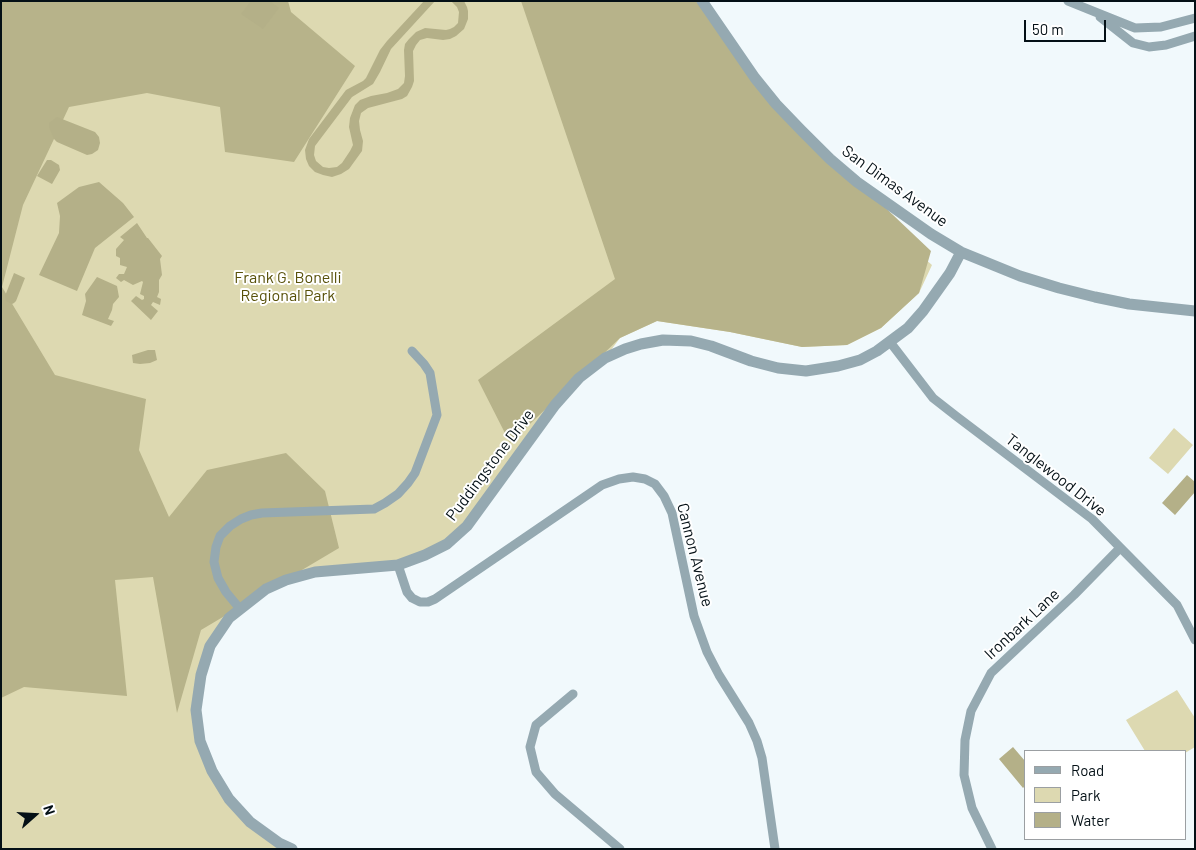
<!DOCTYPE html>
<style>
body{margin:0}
#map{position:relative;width:1196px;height:850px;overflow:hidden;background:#f1f9fc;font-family:Barlow,sans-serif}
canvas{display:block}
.frame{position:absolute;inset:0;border:2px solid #041016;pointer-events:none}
.legend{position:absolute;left:1024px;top:750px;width:162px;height:90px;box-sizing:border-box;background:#fff;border:1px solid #9b9fa2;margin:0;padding:6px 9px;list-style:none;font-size:15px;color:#041016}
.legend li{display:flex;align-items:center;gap:10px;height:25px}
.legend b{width:25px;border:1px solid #9b9fa2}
.north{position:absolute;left:10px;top:790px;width:50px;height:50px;-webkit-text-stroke:4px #fff;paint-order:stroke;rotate:71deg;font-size:14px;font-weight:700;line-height:20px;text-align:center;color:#041016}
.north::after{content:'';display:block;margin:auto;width:18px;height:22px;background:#041016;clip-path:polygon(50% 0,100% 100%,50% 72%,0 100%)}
.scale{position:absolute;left:1024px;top:20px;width:82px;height:22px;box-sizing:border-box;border:2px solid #041016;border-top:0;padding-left:6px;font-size:15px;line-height:18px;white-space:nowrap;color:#041016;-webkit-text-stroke:4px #fff;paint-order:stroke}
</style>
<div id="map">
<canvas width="1196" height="850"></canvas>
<div class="frame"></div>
<ul class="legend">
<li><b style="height:6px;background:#95a9b1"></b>Road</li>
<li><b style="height:14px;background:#ddd9b1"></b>Park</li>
<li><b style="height:14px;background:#b4b088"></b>Water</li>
</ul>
<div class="north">N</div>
<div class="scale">50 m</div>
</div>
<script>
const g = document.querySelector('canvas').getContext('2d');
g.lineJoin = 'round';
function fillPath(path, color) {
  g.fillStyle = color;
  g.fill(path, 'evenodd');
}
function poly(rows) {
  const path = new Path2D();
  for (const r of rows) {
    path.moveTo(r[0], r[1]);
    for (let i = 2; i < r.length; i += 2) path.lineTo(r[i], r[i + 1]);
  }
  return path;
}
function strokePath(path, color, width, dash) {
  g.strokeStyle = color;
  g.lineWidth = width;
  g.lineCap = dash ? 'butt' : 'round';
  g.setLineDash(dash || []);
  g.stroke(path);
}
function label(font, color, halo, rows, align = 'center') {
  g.font = font + ' Barlow,sans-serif';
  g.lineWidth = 4;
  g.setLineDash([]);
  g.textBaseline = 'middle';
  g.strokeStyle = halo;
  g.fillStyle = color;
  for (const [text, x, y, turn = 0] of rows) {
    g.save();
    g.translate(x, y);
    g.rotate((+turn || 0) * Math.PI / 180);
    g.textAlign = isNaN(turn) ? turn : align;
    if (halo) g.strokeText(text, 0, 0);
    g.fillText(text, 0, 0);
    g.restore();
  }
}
const green = poly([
 [1,1,683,1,819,167,932,265,919,293,881,328,847,345,802,347,730,332,657,321,620,338,605,358,579,378,467,526,425,555,286,580,230,618,201,675,200,741,229,799,292,849,1,849],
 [1174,428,1193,445,1168,474,1149,458],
 [1177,690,1195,718,1195,747,1185,753,1185,751,1145,751,1126,720]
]);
const forest = poly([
 [1,1,288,1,291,12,355,66,294,162,225,152,220,107,147,93,69,107,23,205,2,287,55,375,146,399,139,450,169,517,207,470,286,453,325,491,339,548,201,630,177,713,153,577,115,580,127,696,24,687,1,698],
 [521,1,696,1,776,104,931,251,919,293,881,328,847,345,802,347,730,332,657,321,620,338,510,443,478,380,615,279]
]);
const water = poly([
 [251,1,270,1,279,8,263,29,241,14],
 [424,1,435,1,391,49,380,72,373,84,352,97,315,146,314,155,316,161,323,167,329,168,337,167,342,163,350,151,353,145,349,127,350,118,355,105,360,100,371,96,387,93,398,89,404,83,405,76,404,50,405,44,409,39,416,32,425,28,446,30,450,29,454,27,458,23,459,12,457,7,451,1,464,1,467,7,468,11,468,19,464,29,456,36,450,39,443,40,427,38,420,40,416,45,413,51,414,81,412,87,407,96,402,99,368,108,361,113,359,121,360,130,363,141,362,151,349,169,341,174,332,177,323,175,315,172,309,166,306,159,305,150,309,139,346,90,363,81,366,78,380,50,387,41],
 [57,117,95,132,99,137,100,143,98,150,92,154,87,155,57,142,54,139,49,127,49,123],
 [47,160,51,160,59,165,60,170,52,184,37,176],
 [99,182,123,203,134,217,95,248,77,291,39,275,59,233,60,216,57,203,79,187],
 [137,223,147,238,148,238,162,256,160,259,162,275,159,280,159,292,157,297,161,299,160,305,153,302,151,305,158,311,151,320,131,301,136,296,142,300,144,299,144,296,140,294,143,282,142,281,133,285,124,280,121,282,116,278,119,274,124,274,127,267,120,265,120,258,116,256,116,249,124,240,120,237],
 [14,273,25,278,16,301,14,303,12,304,6,301,5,296],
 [97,277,117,286,119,297,113,304,112,310,108,319,114,321,111,326,82,315,86,301,85,294],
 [148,350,155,350,157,360,150,363,140,364,133,363,132,355],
 [1187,475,1195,482,1195,492,1175,515,1162,503],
 [1013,747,1025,761,1025,786,1023,788,999,759]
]);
const minor = poly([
 [1068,1,1135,28,1161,27,1195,18],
 [1100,17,1133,43,1149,47,1166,45,1195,36],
 [890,342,933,398,956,416,1092,519,1177,605,1195,640],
 [398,565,407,592,412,598,420,602,428,602,435,599,602,485,619,479,633,477,645,479,655,484,664,496,672,513,694,616,707,652,719,675,749,723,757,741,762,758,775,849],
 [240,609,226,592,218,578,214,562,216,547,220,536,230,526,241,519,251,515,262,513,374,509,385,503,398,494,408,483,415,473,437,415,430,373,424,364,412,351],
 [573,694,536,725,530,747,536,772,555,794,620,849],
 [992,849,972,808,964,775,965,740,971,711,991,673,1074,595,1120,548]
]);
const tertiary = poly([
 [702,1,755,78,776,104,801,130,830,159,857,182,931,234,961,252,1020,276,1059,288,1095,297,1129,304,1195,311],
 [292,849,279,843,250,822,229,799,212,771,200,741,196,710,201,675,210,646,229,618,266,589,286,580,315,572,398,565,425,555,447,544,467,526,555,405,579,378,605,358,625,349,641,344,663,340,691,341,711,346,751,361,778,368,806,371,838,366,860,360,877,351,908,328,923,311,950,273,961,252]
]);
const streetNames = [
 ["San Dimas Avenue",895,186,36],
 ["Puddingstone Drive",490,465,-53],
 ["Tanglewood Drive",1056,475,38],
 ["Cannon Avenue",695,555,76],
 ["Ironbark Lane",1022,624,-43]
];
const parkNames = [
 ["Frank G. Bonelli",288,278],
 ["Regional Park",288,296]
];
fillPath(green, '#ddd9b1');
fillPath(forest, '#b7b38a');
fillPath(water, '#b4b088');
strokePath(minor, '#95a9b1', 9);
strokePath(tertiary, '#95a9b1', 11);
label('16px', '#041016', '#fff', streetNames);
label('16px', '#58510a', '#fff', parkNames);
</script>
